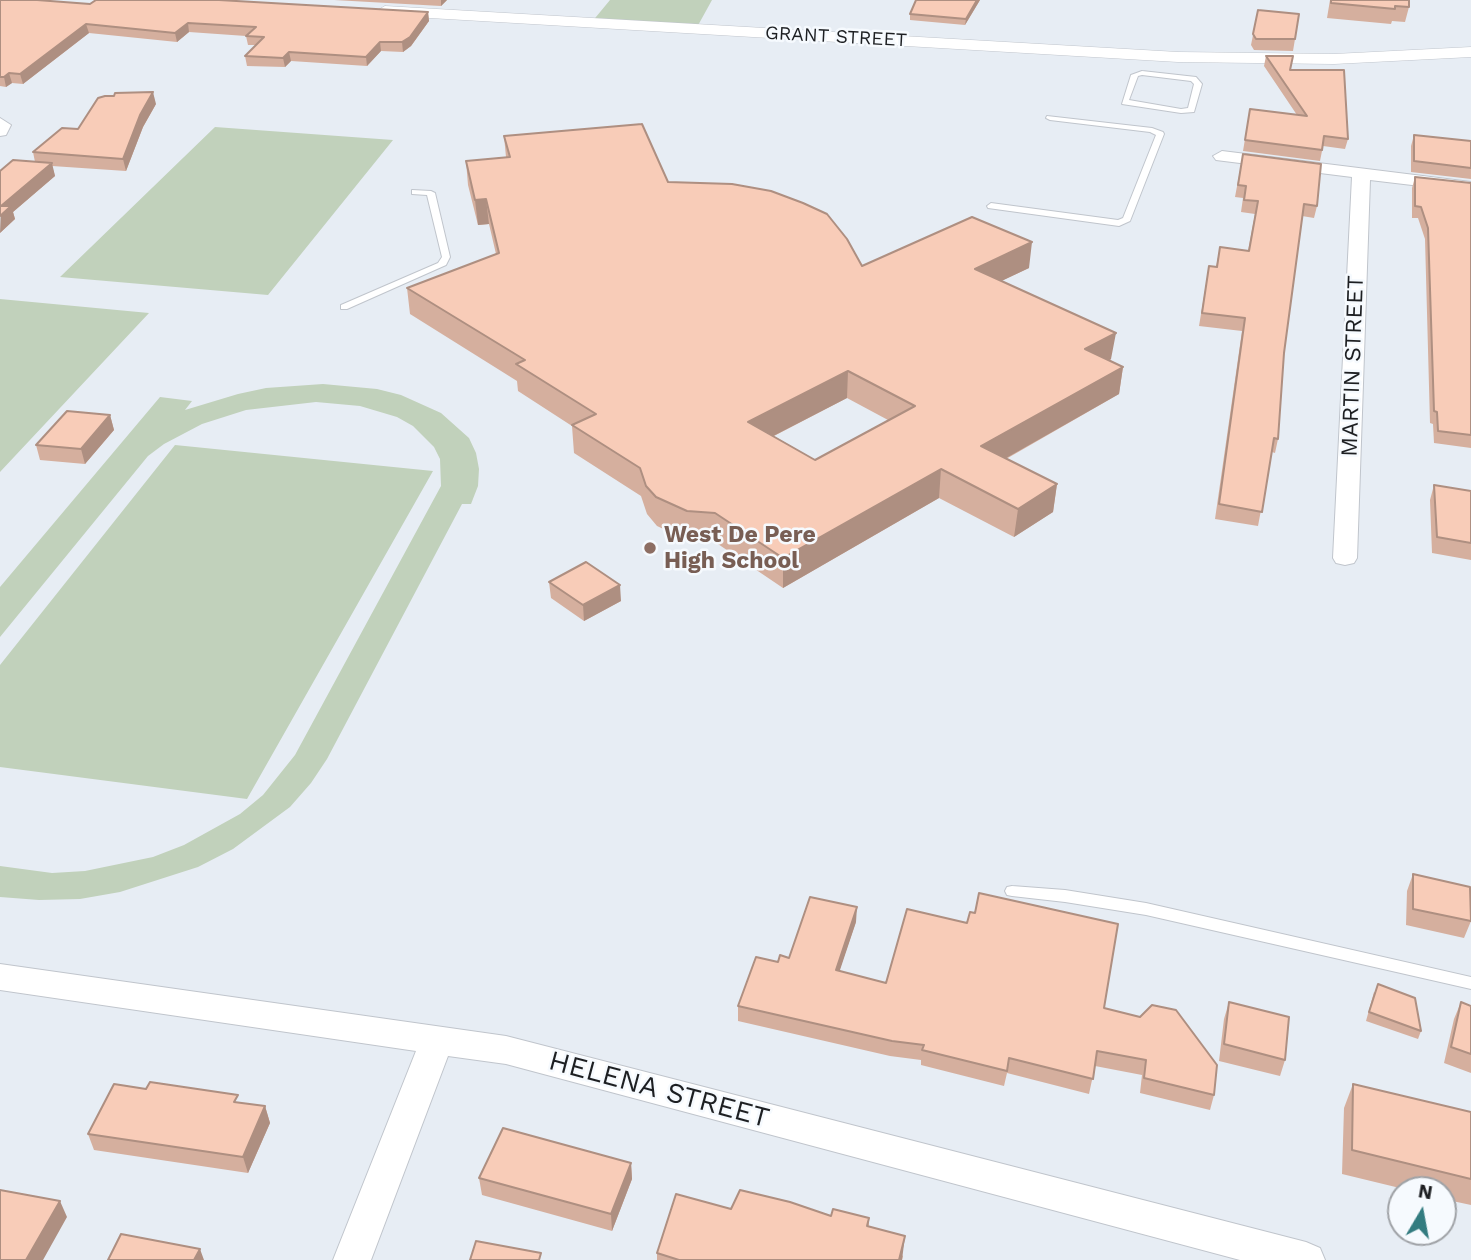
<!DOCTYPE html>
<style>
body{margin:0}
#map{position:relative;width:1471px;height:1260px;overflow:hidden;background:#e7edf4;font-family:"Work Sans",sans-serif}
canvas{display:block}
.north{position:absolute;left:1387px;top:1176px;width:70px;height:70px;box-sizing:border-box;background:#f6fafe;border:2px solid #9fa2a6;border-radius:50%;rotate:10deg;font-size:19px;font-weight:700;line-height:28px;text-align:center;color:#1d1f22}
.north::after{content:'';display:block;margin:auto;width:24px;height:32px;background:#337c80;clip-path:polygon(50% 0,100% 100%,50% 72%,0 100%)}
</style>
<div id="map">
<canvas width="1471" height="1260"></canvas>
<div class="north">N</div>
</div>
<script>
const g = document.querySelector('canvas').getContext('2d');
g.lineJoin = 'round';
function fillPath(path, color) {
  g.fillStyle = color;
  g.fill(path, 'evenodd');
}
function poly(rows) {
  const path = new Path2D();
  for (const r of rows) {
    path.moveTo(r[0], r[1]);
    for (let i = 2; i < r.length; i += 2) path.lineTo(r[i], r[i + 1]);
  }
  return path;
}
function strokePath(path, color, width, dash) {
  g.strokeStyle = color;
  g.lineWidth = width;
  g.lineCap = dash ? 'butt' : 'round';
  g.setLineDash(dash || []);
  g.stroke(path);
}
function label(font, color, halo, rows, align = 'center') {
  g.font = font + ' "Work Sans",sans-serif';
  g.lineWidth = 5;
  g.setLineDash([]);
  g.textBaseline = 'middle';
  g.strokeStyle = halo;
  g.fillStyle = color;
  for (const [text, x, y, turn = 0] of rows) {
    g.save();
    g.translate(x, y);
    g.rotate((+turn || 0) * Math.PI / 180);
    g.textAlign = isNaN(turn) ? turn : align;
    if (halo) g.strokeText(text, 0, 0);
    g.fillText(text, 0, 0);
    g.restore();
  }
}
const green = poly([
 [610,0,712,0,696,29,591,23],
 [215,127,393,140,268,295,60,277],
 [0,299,149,313,0,472],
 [323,384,377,389,401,395,441,413,469,438,476,453,479,469,478,486,471,504,462,504,327,759,311,783,290,807,233,849,198,867,120,892,80,899,39,900,0,897,0,866,52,873,85,871,153,857,184,845,240,814,263,795,295,755,441,486,440,459,434,447,413,426,397,417,360,406,316,402,246,410,202,424,164,444,148,456,0,637,0,587,160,397,192,401,185,410,238,394,266,388],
 [175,445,433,471,247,799,0,767,0,665]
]);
const service = poly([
 [1142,71,1196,77,1202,84,1194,112,1181,113,1122,104,1131,75,1142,71],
 [1142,75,1191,81,1194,84,1188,108,1181,109,1129,100,1138,76,1142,75],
 [1047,116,1152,128,1163,132,1164,134,1130,221,1119,226,988,208,987,206,991,203,1118,220,1123,218,1156,135,1150,132,1050,120,1046,118,1047,116],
 [412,190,431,191,435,193,450,257,446,265,347,309,341,309,341,305,438,263,442,257,427,195,412,194,412,190],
 [1012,886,1065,890,1146,903,1471,977,1471,989,1146,915,1065,902,1012,896,1007,895,1005,891,1007,887,1012,886]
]);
const minor = poly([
 [0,118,11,125,6,135,0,136,0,118],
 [1222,151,1471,182,1471,192,1370,180,1357,558,1354,563,1345,565,1336,563,1333,558,1352,177,1216,160,1213,156,1222,151],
 [0,964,506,1036,1306,1242,1320,1248,1325,1260,1240,1260,506,1064,448,1056,371,1260,333,1260,416,1051,0,990,0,964]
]);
const tertiary = poly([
 [385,6,1178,52,1334,54,1471,47,1471,57,1334,64,1178,62,379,15,376,11,385,6]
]);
const wall = poly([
 [0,0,90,4,428,12,429,21,411,46,403,52,381,51,367,66,291,61,285,67,247,66,245,56,256,45,248,45,246,36,189,32,177,42,89,33,23,84,12,83,6,87,0,86],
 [334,0,447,0,441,6],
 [980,0,965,25,910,20,910,14],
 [1330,0,1409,0,1409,7,1405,22,1392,21,1391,24,1327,18],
 [1258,10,1295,39,1293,51,1254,50,1251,45],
 [1266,56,1348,139,1345,149,1323,146,1320,161,1243,151,1250,109,1297,115,1264,66],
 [156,104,143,127,126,171,52,166,55,176,13,212,15,219,0,233,35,162,33,152,78,129],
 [1414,135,1471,141,1471,179,1411,172,1411,146],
 [504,136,668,182,862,266,1029,268,1001,281,1111,359,1110,360,1123,367,1119,394,1006,459,1057,484,1053,512,1014,537,939,498,783,588,715,542,687,540,657,526,647,514,641,496,574,453,572,426,518,391,517,381,410,314,407,288,496,254,489,224,478,225,468,185,466,161,506,157],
 [847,398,888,420,815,460,774,436],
 [1243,154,1317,206,1314,218,1302,216,1284,353,1278,439,1275,453,1272,452,1258,526,1215,519,1242,331,1199,326,1209,266,1216,267,1220,247,1248,251,1255,214,1241,212,1243,198,1235,197],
 [1415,177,1471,183,1471,448,1434,443,1433,424,1430,423,1425,239,1418,218,1412,218,1412,188],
 [110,415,114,430,85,464,40,460,36,445],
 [1434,485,1471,491,1471,560,1432,553,1430,500],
 [549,582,621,601,584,621,551,598],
 [1413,874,1471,921,1464,938,1406,925,1407,891],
 [856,922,839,971,886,983,1104,1008,1214,1095,1210,1110,1140,1093,1142,1075,1095,1066,1089,1094,1007,1073,1004,1086,921,1065,921,1060,890,1056,738,1021,738,1006,778,962,789,958],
 [1374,992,1421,1031,1418,1039,1366,1021],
 [1229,1002,1285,1060,1280,1076,1219,1061,1224,1019],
 [1461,1002,1471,1006,1471,1073,1444,1063,1454,1019],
 [1353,1084,1471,1112,1471,1205,1443,1199,1443,1190,1408,1190,1342,1174,1344,1108],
 [240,1103,265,1106,270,1123,248,1173,94,1150,88,1134],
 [631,1163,632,1179,612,1231,482,1195,479,1178],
 [731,1209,869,1218,869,1227,903,1256,902,1260,657,1260,657,1253]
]);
const shadedWall = poly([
 [441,0,447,0,441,6],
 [977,0,980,0,965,25,966,19],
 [428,12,429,21,411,46,403,52,402,42],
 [188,23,189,32,177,42,175,33],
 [86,24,89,33,23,84,20,74],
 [380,42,381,51,367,66,366,57],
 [289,52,291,61,285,67,283,58],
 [9,73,12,83,6,87,4,77],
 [153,92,156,104,143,127,126,171,123,159,140,115],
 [52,163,55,176,13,212,15,219,0,233,1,206],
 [486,199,489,224,478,225,475,200],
 [1032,242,1029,268,972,295,975,269],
 [1116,333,1111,359,1081,376,1085,349],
 [1123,367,1119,394,978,474,981,446],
 [848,371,847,398,748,449,748,422],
 [110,415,114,430,85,464,81,449],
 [941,469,939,498,783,588,783,558],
 [1057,484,1053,512,1014,537,1018,509],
 [620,585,621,601,584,621,583,605],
 [857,907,856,922,835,985,836,970],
 [265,1106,270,1123,248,1173,243,1157],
 [631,1163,632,1179,612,1231,611,1214],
 [60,1201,67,1217,43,1260,26,1260],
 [905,1236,902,1260,899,1260],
 [200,1249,204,1260,194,1260]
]);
const building = poly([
 [0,0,37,0,90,4,96,0,219,0,428,12,410,37,402,42,380,42,366,57,289,52,283,58,245,56,264,37,246,36,256,27,188,23,175,33,86,24,20,74,9,73,4,77,0,77,0,0],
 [916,0,977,0,966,19,910,14,916,0],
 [1331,0,1409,0,1409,7,1395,6,1395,9,1331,3,1331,0],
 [1258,10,1299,14,1295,39,1256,39,1253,34,1258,10],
 [1266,56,1293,56,1290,70,1344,70,1348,139,1324,136,1322,150,1245,140,1250,109,1307,116,1266,56],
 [153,92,140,115,123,159,33,152,62,128,78,129,98,98,105,96,114,96,115,93,153,92],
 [642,124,668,182,732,184,771,191,803,203,827,214,847,239,862,266,972,217,1032,242,975,269,1116,333,1085,349,1123,367,981,446,1057,484,1018,509,941,469,783,558,715,513,687,511,656,497,646,486,640,468,572,425,596,414,516,364,525,360,407,288,499,253,486,199,475,200,466,161,510,157,504,136,642,124],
 [848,371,915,406,815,460,748,422,848,371],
 [1414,135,1471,141,1471,168,1414,161,1414,135],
 [1243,154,1321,164,1317,206,1304,204,1284,353,1278,439,1274,438,1262,512,1219,504,1245,318,1202,313,1209,266,1217,267,1220,247,1249,251,1258,201,1244,200,1246,186,1238,185,1243,154],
 [13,160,52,163,1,206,11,206,0,216,0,171,13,160],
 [1415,177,1471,183,1471,435,1438,431,1437,412,1434,411,1428,228,1421,207,1415,206,1415,177],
 [67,411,110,415,81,449,36,445,67,411],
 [1434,485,1471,491,1471,543,1437,537,1434,485],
 [586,562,620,585,583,605,549,582,586,562],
 [1413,874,1470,887,1471,921,1413,909,1413,874],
 [979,893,1118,924,1104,1008,1140,1017,1152,1005,1176,1010,1217,1065,1214,1095,1144,1078,1146,1060,1097,1051,1093,1079,1009,1058,1007,1071,922,1050,924,1045,892,1041,738,1006,756,957,778,962,780,955,789,958,810,897,857,907,836,970,886,983,907,909,967,923,970,912,975,913,979,893],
 [1378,984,1415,998,1421,1031,1369,1012,1378,984],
 [1229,1002,1289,1017,1285,1060,1224,1044,1229,1002],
 [1461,1002,1471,1006,1471,1054,1451,1047,1461,1002],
 [150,1082,238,1095,234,1102,265,1106,243,1157,88,1134,114,1084,146,1089,150,1082],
 [1353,1084,1471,1112,1471,1179,1352,1150,1353,1084],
 [503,1128,631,1163,611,1214,479,1178,503,1128],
 [0,1190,60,1201,26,1260,0,1260,0,1190],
 [740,1190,790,1202,831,1216,833,1209,869,1218,867,1226,905,1236,899,1260,679,1260,657,1253,676,1194,731,1209,740,1190],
 [121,1234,200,1249,194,1260,108,1260,121,1234],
 [476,1241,541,1253,539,1260,470,1260,476,1241]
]);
const markers = [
 [650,548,7,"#8d6e63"]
];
const farStreetnames = [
 ["GRANT STREET",836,37,3]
];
const streetNames = [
 ["MARTIN STREET",1353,366,-88]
];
const educationNames = [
 ["West De Pere",664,535],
 ["High School",664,561]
];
const nearStreetnames = [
 ["HELENA STREET",659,1090,15]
];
fillPath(green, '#c1d1bb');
strokePath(service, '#c0c5cc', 2);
strokePath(minor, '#c0c5cc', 2);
strokePath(tertiary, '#c0c5cc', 1);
fillPath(service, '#fff');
fillPath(minor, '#fff');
fillPath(tertiary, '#fff');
fillPath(wall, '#d5af9e');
fillPath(shadedWall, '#ae8f81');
fillPath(building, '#f8ccb8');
strokePath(building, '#ae8f81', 2);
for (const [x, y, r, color] of markers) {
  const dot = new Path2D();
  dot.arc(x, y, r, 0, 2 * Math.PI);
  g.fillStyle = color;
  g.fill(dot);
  strokePath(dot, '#f6fafe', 2.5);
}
label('19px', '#1d1f22', '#f6fafe', farStreetnames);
label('23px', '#1d1f22', '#f6fafe', streetNames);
label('bold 23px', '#785e54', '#f6fafe', educationNames, 'left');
label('28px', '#1d1f22', '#f6fafe', nearStreetnames);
</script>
